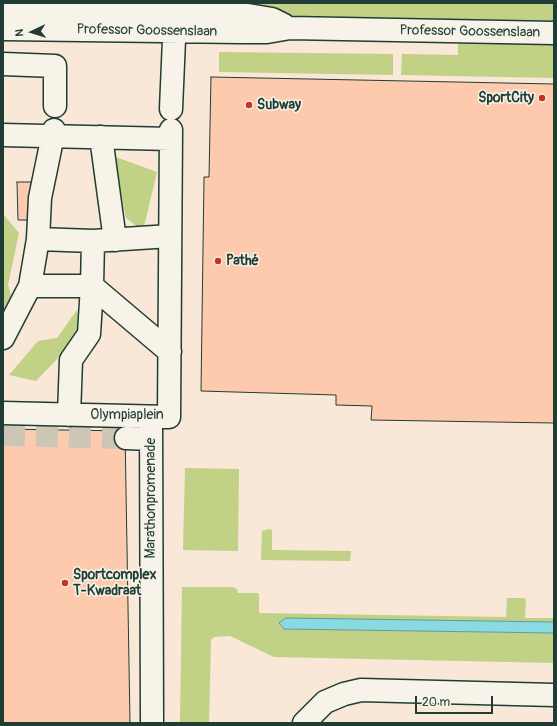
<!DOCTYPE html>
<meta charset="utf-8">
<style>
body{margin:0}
#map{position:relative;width:557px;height:726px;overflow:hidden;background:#f9e7d7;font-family:Pangolin,sans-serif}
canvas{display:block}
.frame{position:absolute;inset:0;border:4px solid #1f3d34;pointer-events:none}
.north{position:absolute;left:12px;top:12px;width:40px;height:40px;-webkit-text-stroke:3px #f7f3e8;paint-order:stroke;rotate:266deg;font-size:11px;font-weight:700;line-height:16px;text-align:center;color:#1f3d34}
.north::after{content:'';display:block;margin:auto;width:14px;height:18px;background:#1f3d34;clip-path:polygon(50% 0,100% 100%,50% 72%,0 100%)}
.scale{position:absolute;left:415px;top:696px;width:78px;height:18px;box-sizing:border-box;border:2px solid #1f3d34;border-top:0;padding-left:5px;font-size:12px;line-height:14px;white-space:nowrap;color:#1f3d34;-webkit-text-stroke:3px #f7f3e8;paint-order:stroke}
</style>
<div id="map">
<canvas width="557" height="726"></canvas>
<div class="frame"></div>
<div class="north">N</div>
<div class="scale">20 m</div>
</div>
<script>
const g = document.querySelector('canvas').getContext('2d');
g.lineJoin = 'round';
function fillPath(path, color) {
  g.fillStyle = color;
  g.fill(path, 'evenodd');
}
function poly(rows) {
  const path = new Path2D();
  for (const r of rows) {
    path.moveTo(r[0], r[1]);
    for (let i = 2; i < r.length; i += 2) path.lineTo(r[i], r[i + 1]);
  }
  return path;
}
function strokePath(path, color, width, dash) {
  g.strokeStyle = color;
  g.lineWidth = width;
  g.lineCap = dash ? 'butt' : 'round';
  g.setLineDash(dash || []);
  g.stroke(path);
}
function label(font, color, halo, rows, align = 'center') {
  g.font = font + ' Pangolin,sans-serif';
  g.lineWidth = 3;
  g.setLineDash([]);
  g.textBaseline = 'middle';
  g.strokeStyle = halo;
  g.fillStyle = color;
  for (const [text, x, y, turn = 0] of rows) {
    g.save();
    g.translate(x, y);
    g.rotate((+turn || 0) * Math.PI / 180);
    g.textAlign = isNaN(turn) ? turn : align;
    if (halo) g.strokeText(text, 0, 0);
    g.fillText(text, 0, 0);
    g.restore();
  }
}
const green = poly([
 [215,3,554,3,554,21,296,16],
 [458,43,554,44,554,78,401,75,402,54,458,55],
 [219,52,393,54,393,75,219,72],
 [113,156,157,172,143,231,126,218],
 [3,214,19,233,8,285,12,299,3,317],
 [77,310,81,334,36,381,9,375,38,341,57,338],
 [185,468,239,469,238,551,183,550],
 [271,529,272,531,272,550,351,551,350,561,261,560,262,531,265,530],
 [182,587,233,587,237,589,238,593,258,593,259,595,259,613,506,617,507,598,524,598,526,599,525,618,554,618,554,622,279,625,284,629,554,633,554,663,274,657,230,636,214,637,211,640,209,723,180,723]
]);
const water = poly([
 [286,618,554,622,554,633,284,629,279,623,286,618]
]);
const building = poly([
 [211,77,554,84,554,423,371,420,372,406,336,405,336,395,201,391,204,177,209,177,211,77],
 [17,182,33,182,33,220,18,220,17,182],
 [3,429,125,431,130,723,3,723,3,429]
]);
const streetTunnel = poly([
 [3,435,126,438]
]);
const street = poly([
 [3,10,242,14,272,19,284,25],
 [3,29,242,32,267,32,290,28,554,33],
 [3,64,55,66,55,106],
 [171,109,175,16],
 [3,135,170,139],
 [101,137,115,240],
 [38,239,93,241,170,236],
 [30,286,92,286,170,352],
 [3,338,30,286,38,239,40,198,54,130],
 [3,413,169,417,171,130],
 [69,415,71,360,89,334,92,286,93,241],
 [151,417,152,723],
 [126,438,151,439],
 [304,723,325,702,344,694,361,690,554,695]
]);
const markers = [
 [542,98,4,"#c8321e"],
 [249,105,4,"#c8321e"],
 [218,261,4,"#c8321e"],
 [65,583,4,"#c8321e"]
];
const streetNames = [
 ["Professor Goossenslaan",147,31,1],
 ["Professor Goossenslaan",470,32,1],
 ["Olympiaplein",127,415],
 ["Marathonpromenade",151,498,-90]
];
const poiNames = [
 ["SportCity",534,98,"right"],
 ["Subway",257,105],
 ["Pathé",226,261],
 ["Sportcomplex",73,575],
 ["T-Kwadraat",73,591]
];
fillPath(green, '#c1d185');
fillPath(water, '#8adbe1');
strokePath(water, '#5f9c9c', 1);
fillPath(building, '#fdcaae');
strokePath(building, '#1f3d34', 1);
strokePath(streetTunnel, '#cdc5b6', 22, [22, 11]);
strokePath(street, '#1f3d34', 25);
strokePath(street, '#f7f3e8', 22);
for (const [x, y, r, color] of markers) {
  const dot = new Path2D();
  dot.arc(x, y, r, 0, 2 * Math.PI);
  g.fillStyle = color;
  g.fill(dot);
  strokePath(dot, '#f7f3e8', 1.5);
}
label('14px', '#1f3d34', '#f7f3e8', streetNames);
label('bold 14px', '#1f3d34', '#f7f3e8', poiNames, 'left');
</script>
